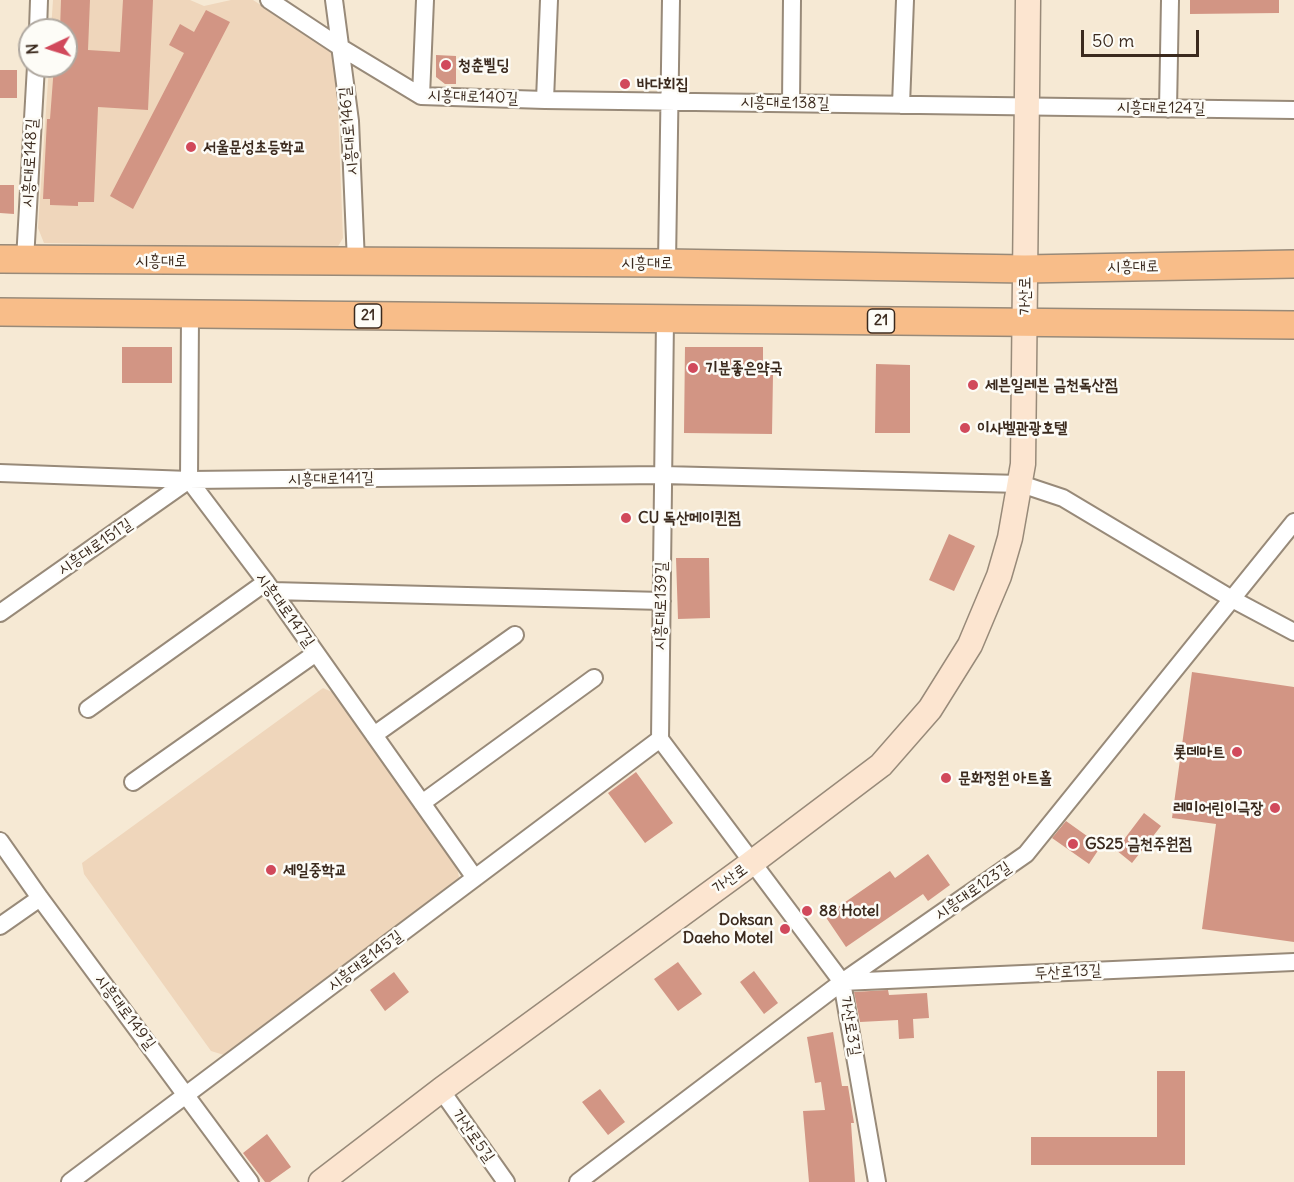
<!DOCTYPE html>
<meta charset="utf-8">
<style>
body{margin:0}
#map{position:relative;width:1294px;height:1182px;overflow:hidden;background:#f6e9d4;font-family:Delius,sans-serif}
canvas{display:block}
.north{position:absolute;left:18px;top:18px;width:60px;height:60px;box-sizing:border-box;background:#fdfcf7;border:2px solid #afa8a0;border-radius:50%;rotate:266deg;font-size:16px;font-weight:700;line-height:24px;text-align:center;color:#3b2a1e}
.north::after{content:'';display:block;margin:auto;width:21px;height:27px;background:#d1495b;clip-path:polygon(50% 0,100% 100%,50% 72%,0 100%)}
.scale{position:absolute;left:1081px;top:30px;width:118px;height:27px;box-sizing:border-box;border:3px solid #3b2a1e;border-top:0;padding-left:8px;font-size:18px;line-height:21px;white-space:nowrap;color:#3b2a1e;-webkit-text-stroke:4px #fdfcf7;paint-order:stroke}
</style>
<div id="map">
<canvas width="1294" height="1182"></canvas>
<div class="north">N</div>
<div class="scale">50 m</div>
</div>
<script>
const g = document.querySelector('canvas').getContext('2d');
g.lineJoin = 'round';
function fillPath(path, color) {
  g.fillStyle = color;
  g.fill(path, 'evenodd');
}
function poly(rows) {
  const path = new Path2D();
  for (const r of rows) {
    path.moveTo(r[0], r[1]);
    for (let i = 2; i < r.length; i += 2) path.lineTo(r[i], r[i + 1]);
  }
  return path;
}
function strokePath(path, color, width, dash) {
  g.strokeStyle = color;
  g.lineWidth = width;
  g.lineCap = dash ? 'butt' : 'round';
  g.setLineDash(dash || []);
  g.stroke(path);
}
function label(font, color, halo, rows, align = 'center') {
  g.font = font + ' Delius,"Poor Story",sans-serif';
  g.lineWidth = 5;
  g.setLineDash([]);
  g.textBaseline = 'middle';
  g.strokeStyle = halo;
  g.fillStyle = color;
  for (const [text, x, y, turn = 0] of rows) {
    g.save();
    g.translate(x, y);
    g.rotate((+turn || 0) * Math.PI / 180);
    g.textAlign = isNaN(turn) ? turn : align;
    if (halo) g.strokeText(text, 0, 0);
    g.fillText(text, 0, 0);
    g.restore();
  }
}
const built = poly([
 [53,0,190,0,204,6,231,0,253,0,333,51,336,61,343,238,337,248,44,243,38,228,49,66,66,66,66,30,51,30],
 [323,688,332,692,457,867,460,883,224,1055,211,1051,84,874,82,863]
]);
const building = poly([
 [61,0,90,0,88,50,120,52,123,0,153,0,148,110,98,107,94,202,78,202,78,206,50,205,50,199,43,199,47,119,50,119,54,66,66,66,66,30,60,30],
 [1190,0,1279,0,1279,13,1190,14],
 [206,10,230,22,133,209,110,196,184,53,169,45,180,24,194,32],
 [436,55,456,56,456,84,445,84,436,77],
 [0,70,17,70,17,98,0,98],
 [0,185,14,185,14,214,0,213],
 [122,347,172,347,172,383,122,383],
 [685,347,763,347,763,375,773,375,772,434,684,433],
 [876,364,910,365,910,433,875,433],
 [949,534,975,546,954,591,929,580],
 [676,558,709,558,710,618,678,619],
 [1192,672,1294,687,1294,942,1202,929,1216,824,1172,818],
 [636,772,673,823,645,843,608,793],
 [1144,813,1161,826,1132,863,1116,850],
 [1066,821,1101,846,1089,864,1052,838],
 [928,854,950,885,928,901,923,894,846,947,825,916,890,871,895,878],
 [678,962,702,994,678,1011,654,979],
 [754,971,778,1003,764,1014,740,982],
 [394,972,409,992,385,1011,370,990],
 [888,990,889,995,927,993,929,1018,913,1019,914,1038,899,1039,898,1020,860,1022,854,992],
 [833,1032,842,1086,848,1086,854,1123,851,1123,855,1182,809,1182,803,1111,825,1110,821,1082,815,1083,807,1037],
 [1157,1071,1185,1071,1185,1165,1031,1165,1031,1137,1157,1137],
 [600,1089,625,1122,608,1135,582,1102],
 [267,1134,291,1167,270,1182,265,1182,243,1153]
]);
const minor = poly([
 [269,0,340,47,421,96,545,100,1294,110],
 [334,0,350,121,356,262],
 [38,30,39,0],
 [421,96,425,0],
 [545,100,549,0],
 [791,103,792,0],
 [901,105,905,0],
 [1168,109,1170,0],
 [25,260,36,66],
 [667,263,671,0],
 [190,314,189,480,266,582,475,878],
 [665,319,660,739,842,982,877,1182],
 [0,473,189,480,663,475,1021,484,1063,498,1232,599,1294,632],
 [272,591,662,601],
 [0,613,189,480],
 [88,709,266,582],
 [374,735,515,635],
 [133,782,316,653],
 [422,803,594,678],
 [0,841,40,898,250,1182],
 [0,926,40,898],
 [842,982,1294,962],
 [441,1090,506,1182],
 [70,1182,660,739],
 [578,1182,842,982,1026,854,1294,522]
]);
const secondary = poly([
 [321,1182,441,1090,742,870,881,765,930,709,970,645,999,576,1010,538,1023,464,1028,0]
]);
const primary = poly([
 [0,259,667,263,1025,269,1294,264],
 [0,312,1294,325]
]);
const markers = [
 [446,65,6,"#d1495b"],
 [625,84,6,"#d1495b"],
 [191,147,6,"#d1495b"],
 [693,368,6,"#d1495b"],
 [973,385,6,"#d1495b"],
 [965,428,6,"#d1495b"],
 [626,518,6,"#d1495b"],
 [1237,752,6,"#d1495b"],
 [946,778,6,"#d1495b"],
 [1275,808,6,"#d1495b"],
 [1073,844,6,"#d1495b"],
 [271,870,6,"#d1495b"],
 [807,911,6,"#d1495b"],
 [785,929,6,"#d1495b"]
];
const shields = [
 [368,316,27],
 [881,321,27]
];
const shieldNames = [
 ["21",368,316],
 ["21",881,321]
];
const poiNames = [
 ["청춘삘딩",458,65],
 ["바다회집",637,84],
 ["서울문성초등학교",203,147],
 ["기분좋은약국",705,368],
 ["세븐일레븐 금천독산점",985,385],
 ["이사벨관광호텔",977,428],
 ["CU 독산메이퀸점",638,518],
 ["롯데마트",1225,752,"right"],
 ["문화정원 아트홀",958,778],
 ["레미어린이극장",1263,808,"right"],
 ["GS25 금천주원점",1085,844],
 ["세일중학교",283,870],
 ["88 Hotel",819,911],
 ["Doksan",773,920,"right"],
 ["Daeho Motel",773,938,"right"]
];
const streetNames = [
 ["시흥대로140길",473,97,2],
 ["시흥대로138길",785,103,1],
 ["시흥대로124길",1161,108,1],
 ["시흥대로146길",349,131,-95],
 ["시흥대로148길",30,163,-87],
 ["시흥대로",161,261],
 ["시흥대로",647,263],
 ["시흥대로",1133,267,-1],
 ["가산로",1025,296,-90],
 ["시흥대로141길",331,479,-1],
 ["시흥대로151길",95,547,-35],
 ["시흥대로139길",661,606,-89],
 ["시흥대로147길",285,610,54],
 ["가산로",730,879,-36],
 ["시흥대로123길",973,891,-35],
 ["시흥대로145길",365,961,-37],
 ["두산로13길",1068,972,-3],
 ["시흥대로149길",125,1012,53],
 ["가산로3길",850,1026,80],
 ["가산로5길",473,1136,54]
];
fillPath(built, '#efd6bb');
fillPath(building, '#d29584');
strokePath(minor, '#988a79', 20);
strokePath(secondary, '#988a79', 27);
strokePath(primary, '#988a79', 30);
strokePath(minor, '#fff', 16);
strokePath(secondary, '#fce5d0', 24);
strokePath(primary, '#f8bd89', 27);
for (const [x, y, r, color] of markers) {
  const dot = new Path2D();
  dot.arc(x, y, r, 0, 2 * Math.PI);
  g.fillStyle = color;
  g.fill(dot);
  strokePath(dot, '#fdfcf7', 2);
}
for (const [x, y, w] of shields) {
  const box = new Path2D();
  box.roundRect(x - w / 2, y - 12, w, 24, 4.5);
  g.fillStyle = '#fdfcf7';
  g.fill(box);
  strokePath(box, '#3b2a1e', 1.5);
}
label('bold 15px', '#3b2a1e', null, shieldNames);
label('bold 16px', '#3b2a1e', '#fdfcf7', poiNames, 'left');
label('16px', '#3b2a1e', '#fdfcf7', streetNames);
</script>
